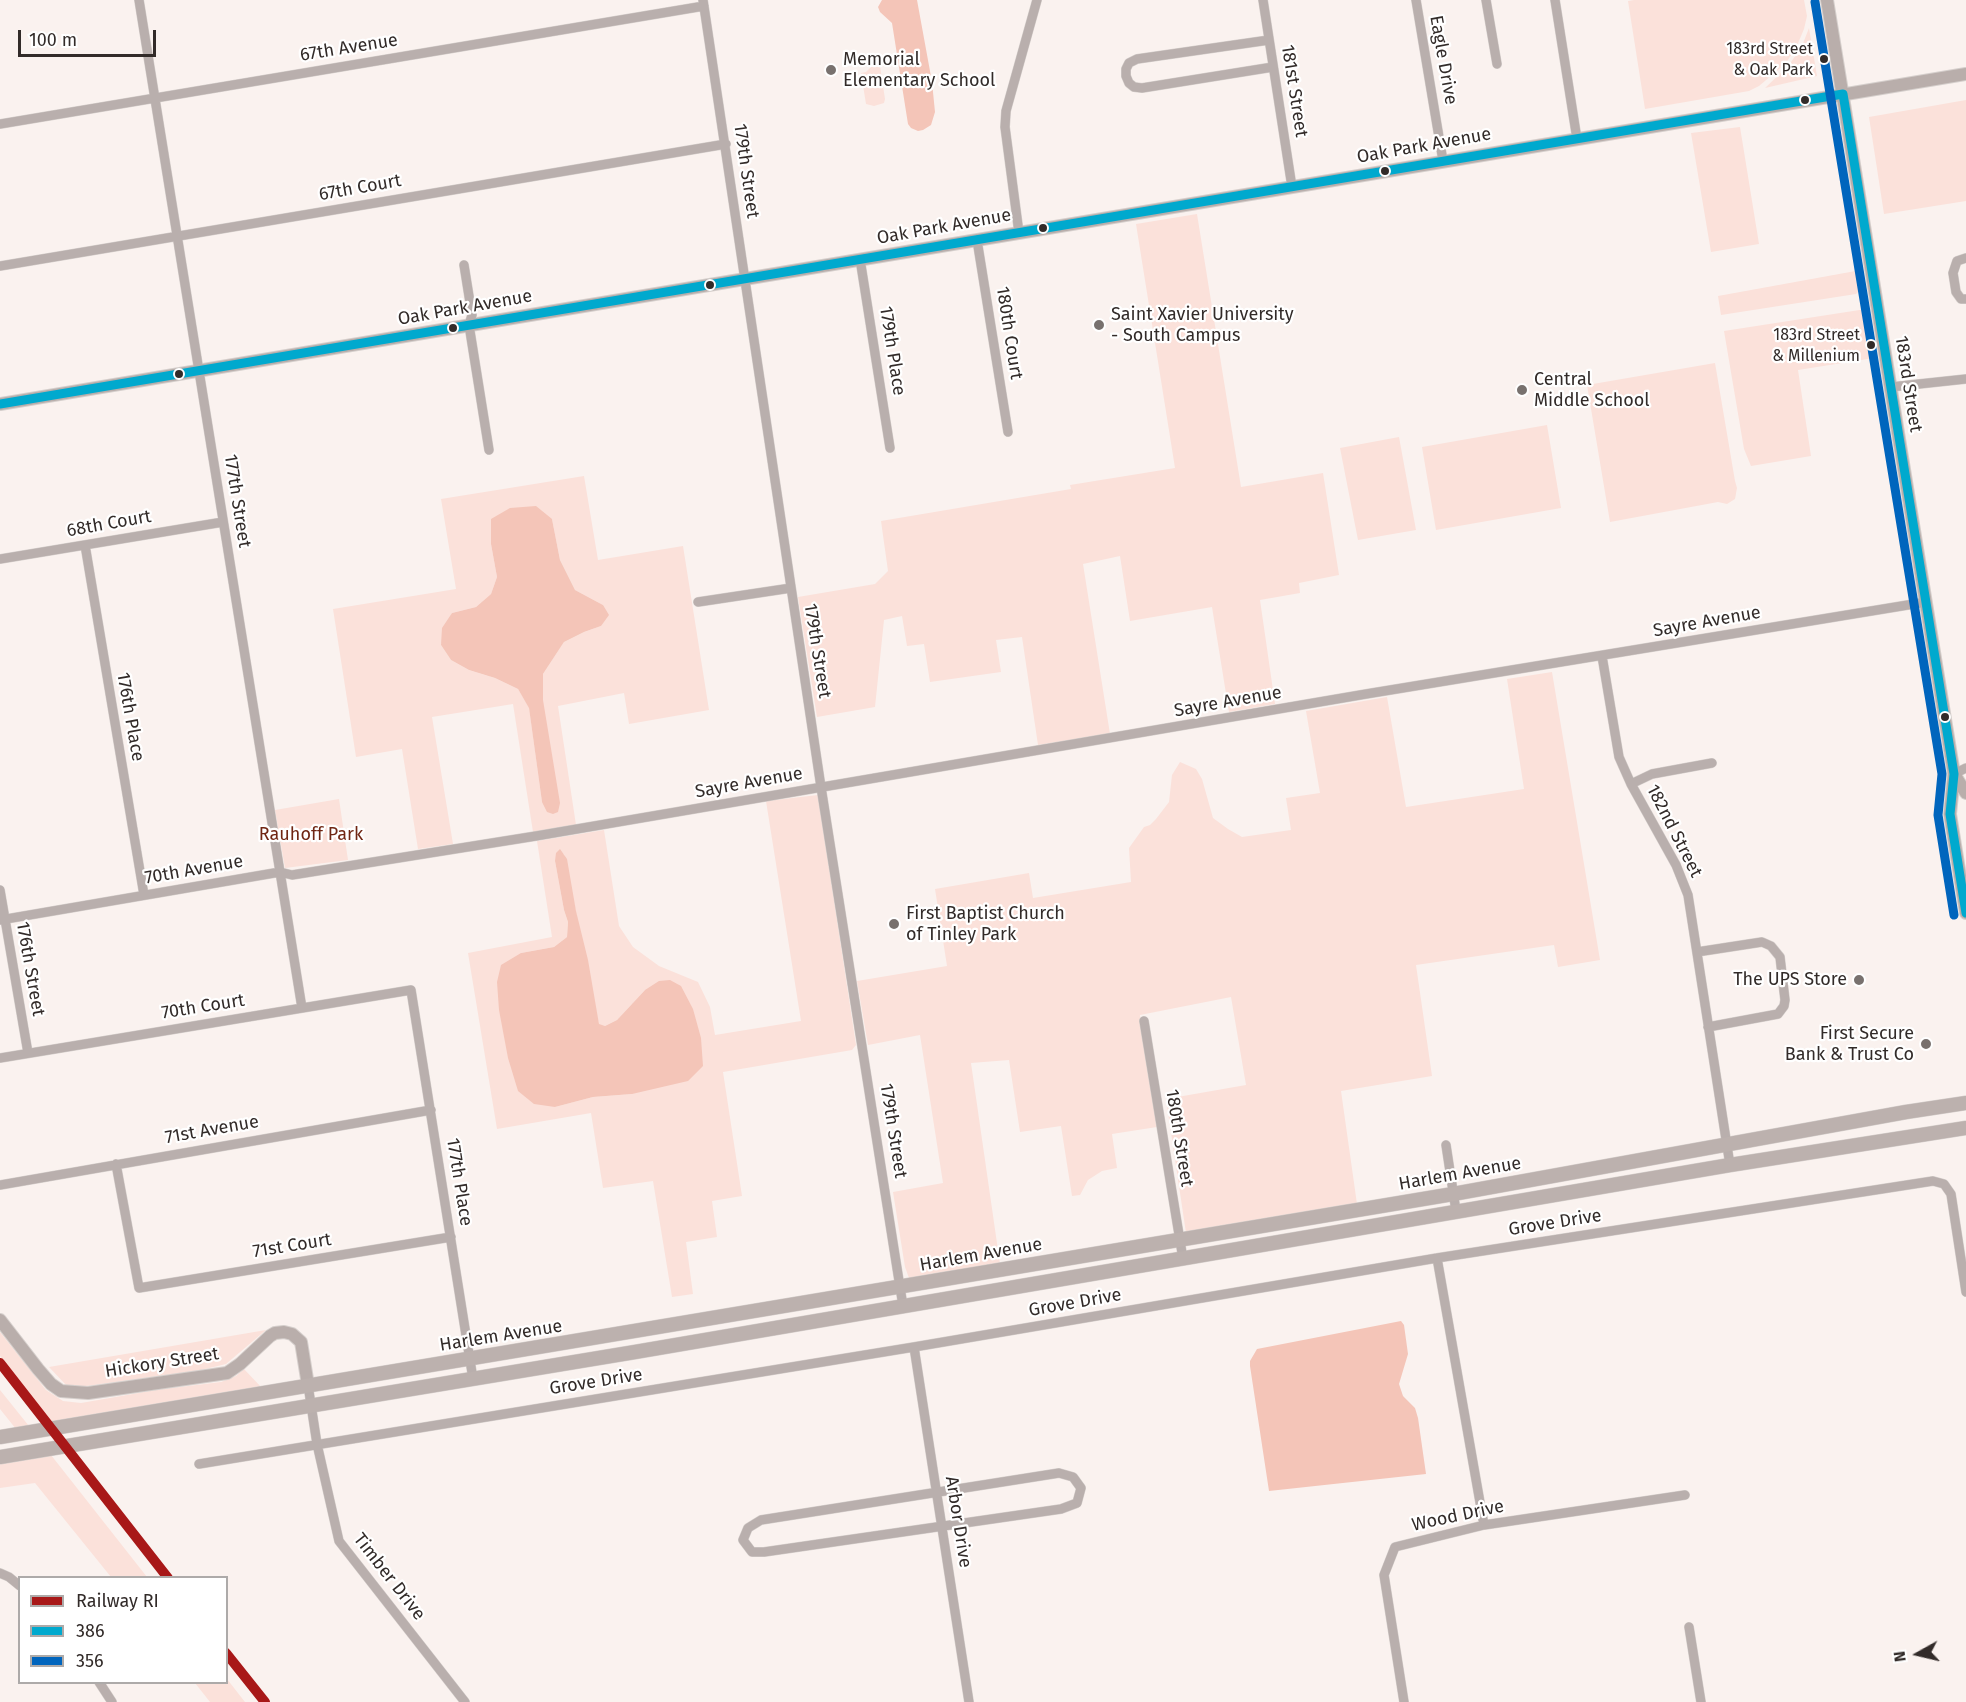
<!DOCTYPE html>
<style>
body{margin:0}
#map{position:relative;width:1966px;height:1702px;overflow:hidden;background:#faf2ef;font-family:"Fira Sans",sans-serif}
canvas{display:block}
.legend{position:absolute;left:18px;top:1576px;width:210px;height:108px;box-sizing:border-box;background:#fff;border:2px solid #adaaa9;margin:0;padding:8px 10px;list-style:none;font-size:18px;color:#322b29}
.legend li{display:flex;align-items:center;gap:12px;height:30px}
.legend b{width:30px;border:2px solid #adaaa9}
.north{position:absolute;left:1888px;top:1624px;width:60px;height:60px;-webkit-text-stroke:4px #fff;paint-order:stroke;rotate:262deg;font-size:16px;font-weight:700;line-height:24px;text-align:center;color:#322b29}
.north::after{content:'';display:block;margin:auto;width:21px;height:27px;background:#322b29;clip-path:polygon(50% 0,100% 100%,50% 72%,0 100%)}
.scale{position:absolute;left:18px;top:30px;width:138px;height:27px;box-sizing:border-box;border:3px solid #322b29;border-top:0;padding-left:8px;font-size:18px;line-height:21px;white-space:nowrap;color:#322b29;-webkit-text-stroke:4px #fff;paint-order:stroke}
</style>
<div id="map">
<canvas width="1966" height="1702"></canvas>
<ul class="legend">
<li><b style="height:8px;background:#a81818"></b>Railway RI</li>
<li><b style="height:8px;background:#00a9ce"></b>386</li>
<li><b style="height:8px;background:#0065bd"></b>356</li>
</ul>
<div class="north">N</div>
<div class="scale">100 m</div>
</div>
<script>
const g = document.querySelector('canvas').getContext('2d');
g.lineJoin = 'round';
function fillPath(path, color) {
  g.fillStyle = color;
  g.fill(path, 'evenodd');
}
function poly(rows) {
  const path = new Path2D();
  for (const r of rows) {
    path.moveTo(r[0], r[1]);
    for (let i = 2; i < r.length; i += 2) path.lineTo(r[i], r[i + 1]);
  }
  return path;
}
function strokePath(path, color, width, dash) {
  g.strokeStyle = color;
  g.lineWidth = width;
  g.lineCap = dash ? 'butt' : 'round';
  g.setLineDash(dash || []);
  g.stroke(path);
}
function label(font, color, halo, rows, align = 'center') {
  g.font = font + ' "Fira Sans",sans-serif';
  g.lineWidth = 4.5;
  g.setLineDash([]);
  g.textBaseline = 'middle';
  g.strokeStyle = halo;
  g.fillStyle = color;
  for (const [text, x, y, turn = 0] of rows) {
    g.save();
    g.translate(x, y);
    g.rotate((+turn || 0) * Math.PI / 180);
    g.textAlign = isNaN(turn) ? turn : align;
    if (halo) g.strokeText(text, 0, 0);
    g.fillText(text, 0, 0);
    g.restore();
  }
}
const green = poly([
 [1634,0,1804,0,1807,16,1804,29,1796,48,1785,64,1759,86,1749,91,1645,109,1628,1],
 [1809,28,1817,76,1765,88,1789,65,1802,46],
 [873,65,880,66,885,99,884,103,874,106,866,104,861,73,866,72],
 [1966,100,1966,201,1884,214,1869,117],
 [1740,127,1759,244,1711,252,1691,133],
 [1197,214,1241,487,1323,473,1339,575,1299,583,1300,593,1260,600,1275,704,1229,712,1212,607,1130,621,1120,556,1083,564,1110,734,1038,745,1022,637,996,640,1001,672,930,682,924,644,907,646,902,616,884,620,875,707,817,717,798,597,875,584,888,571,881,521,1071,489,1070,485,1175,468,1136,224],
 [1861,270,1863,287,1856,294,1721,315,1718,296],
 [1866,309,1874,358,1798,370,1811,456,1751,466,1744,449,1724,331],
 [1715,363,1735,481,1737,488,1735,499,1727,504,1718,502,1610,522,1587,385],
 [1547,425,1561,508,1436,530,1422,447],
 [1399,437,1416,530,1358,540,1340,448],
 [584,476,598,560,683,546,709,710,629,724,624,693,558,706,576,825,533,832,513,704,432,717,453,844,418,849,402,749,356,757,333,609,456,589,441,499],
 [552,519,560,560,575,590,603,605,601,626,584,632,564,642,543,674,542,802,529,707,518,689,495,678,469,670,451,660,441,645,452,613,476,607,491,594,497,577,491,544],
 [1552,672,1600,960,1558,967,1554,945,1416,965,1432,1076,1341,1091,1357,1204,1186,1233,1166,1099,1246,1085,1231,997,1140,1015,1157,1127,1112,1134,1117,1168,1102,1171,1088,1180,1080,1195,1072,1196,1061,1126,1020,1132,1009,1060,971,1063,1000,1264,915,1280,909,1278,905,1267,893,1192,943,1183,920,1035,868,1045,857,981,947,966,935,889,1029,873,1033,898,1131,882,1129,848,1144,827,1150,825,1156,819,1169,802,1172,775,1180,762,1196,769,1202,779,1213,818,1228,829,1242,837,1291,830,1286,798,1320,793,1306,711,1387,697,1406,807,1524,789,1507,679],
 [818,795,856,1045,852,1050,723,1072,742,1196,712,1201,717,1237,686,1242,693,1294,672,1297,653,1181,603,1188,591,1113,497,1129,468,953,552,937,537,841,604,830,619,926,633,947,659,966,698,982,710,1007,715,1035,801,1021,766,801],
 [564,854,599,1025,605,1026,617,1020,645,990,632,1094,593,1097,555,1107,521,953,554,947,567,937,568,922,564,910,555,861],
 [339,799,348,860,285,868,275,810],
 [266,1330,226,1364,201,1370,79,1387,66,1385,49,1367],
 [0,1332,46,1390,63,1401,81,1403,156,1390,221,1382,236,1376,244,1369,262,1388,53,1423,0,1356],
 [0,1390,29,1426,16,1429,0,1409],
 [51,1455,147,1577,111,1577,35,1483,0,1488,0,1463],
 [227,1679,245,1702,210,1702,195,1683,226,1682]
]);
const water = poly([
 [882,0,917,0,932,82,935,112,931,125,923,130,918,131,911,128,908,124,892,23,880,12,878,7],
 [536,506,552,519,560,560,575,590,603,605,609,615,601,626,584,632,564,642,543,674,543,700,560,803,558,812,553,814,547,812,542,802,529,708,518,689,495,678,469,670,451,660,441,645,442,628,452,613,476,607,491,594,497,577,491,544,491,519,510,508],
 [560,849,567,859,576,911,588,960,599,1024,605,1026,617,1020,645,990,659,981,670,980,681,986,693,1009,701,1038,703,1066,688,1081,632,1094,593,1097,555,1107,534,1104,518,1091,508,1058,499,1010,497,982,501,965,521,953,554,947,567,937,568,922,564,910,555,861,556,853],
 [1401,1321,1404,1325,1408,1354,1399,1384,1403,1396,1415,1408,1418,1418,1426,1474,1269,1491,1250,1366,1250,1361,1257,1349]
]);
const street = poly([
 [139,0,302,1008],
 [703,0,821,787,903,1306],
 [1263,0,1292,187],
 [1416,0,1443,161],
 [1486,0,1497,64],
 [1555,0,1577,139],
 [1269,40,1137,59,1129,63,1126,69,1126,76,1129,83,1134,87,1142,88,1273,67],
 [0,124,704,6],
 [1019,233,1005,127,1006,111,1037,0],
 [977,240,1008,432],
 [1966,258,1957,261,1953,273,1956,292,1961,299,1966,299],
 [860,259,890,448],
 [464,265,472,315,469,325,489,450],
 [0,266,726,144],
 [1891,387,1966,379],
 [85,545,144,895],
 [0,559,223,522],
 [698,602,791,588],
 [1602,656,1619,757,1631,784,1676,865,1688,895,1730,1165],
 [1954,774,1966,768],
 [1631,784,1652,774,1712,763],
 [0,890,28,1053],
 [0,920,280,872,292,875,536,836,1366,694,1926,602],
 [1697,952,1762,942,1771,946,1780,957,1785,1000,1784,1006,1778,1014,1708,1027],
 [1144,1021,1183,1259],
 [0,1058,411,990,473,1379],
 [1446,1145,1456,1211],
 [116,1164,139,1288,451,1237],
 [0,1185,431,1110],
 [1437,1258,1484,1525],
 [914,1347,969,1702],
 [308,1385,317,1444,339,1541,465,1702],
 [199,1464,914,1347,1437,1258,1933,1181,1944,1184,1951,1194,1966,1292],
 [1059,1473,1073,1477,1081,1488,1077,1503,1061,1509,764,1552,752,1552,743,1540,748,1528,761,1520,1059,1473],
 [0,1573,9,1577,20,1586],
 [1689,1627,1701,1702],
 [99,1682,112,1702],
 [1404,1702,1384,1575,1395,1547,1484,1525,1685,1495]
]);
const secondary = poly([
 [1827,0,1954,774,1950,814,1966,913],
 [0,404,1966,74],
 [1954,774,1966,793],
 [0,1320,38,1369,51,1384,61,1391,88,1393,227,1373,240,1364,270,1336,275,1333,284,1332,292,1334,301,1342,308,1385]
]);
const primary = poly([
 [0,1437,1453,1194,1906,1112,1966,1103],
 [0,1457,635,1352,1730,1165,1966,1128]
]);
const bus1 = poly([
 [1843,94,1954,774,1950,814,1966,913],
 [0,404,1843,94]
]);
const bus2 = poly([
 [1815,2,1942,774,1938,815,1954,915]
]);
const rail1 = poly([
 [0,1363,168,1578],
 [226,1653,265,1702]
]);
const markers = [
 [1824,59,5,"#322b29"],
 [831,70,6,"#78716e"],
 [1805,100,5,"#322b29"],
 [1385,171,5,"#322b29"],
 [1043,228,5,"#322b29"],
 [710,285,5,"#322b29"],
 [1099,325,6,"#78716e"],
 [453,328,5,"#322b29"],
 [1871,345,5,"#322b29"],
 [179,374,5,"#322b29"],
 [1522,390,6,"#78716e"],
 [1945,717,5,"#322b29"],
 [894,924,6,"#78716e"],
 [1859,980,6,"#78716e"],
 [1926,1044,6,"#78716e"]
];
const busNames = [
 ["183rd Street",1813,50],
 ["& Oak Park",1813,71],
 ["183rd Street",1860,336],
 ["& Millenium",1860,357]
];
const streetNames = [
 ["67th Avenue",349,48,-9],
 ["Eagle Drive",1443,60,80],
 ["181st Street",1294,91,81],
 ["Oak Park Avenue",1424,146,-10],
 ["179th Street",746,171,82],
 ["67th Court",360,188,-10],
 ["Oak Park Avenue",944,227,-10],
 ["Oak Park Avenue",465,308,-10],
 ["180th Court",1009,333,81],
 ["179th Place",892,351,81],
 ["183rd Street",1908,384,81],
 ["177th Street",237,501,81],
 ["68th Court",109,524,-10],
 ["Sayre Avenue",1707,622,-10],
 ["179th Street",817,651,81],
 ["Sayre Avenue",1228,702,-10],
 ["176th Place",130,717,80],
 ["Sayre Avenue",749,783,-10],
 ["182nd Street",1674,831,63],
 ["70th Avenue",194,870,-10],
 ["176th Street",30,969,80],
 ["70th Court",203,1007,-9],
 ["71st Avenue",212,1130,-10],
 ["179th Street",893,1131,81],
 ["180th Street",1179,1138,81],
 ["Harlem Avenue",1460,1174,-10],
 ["177th Place",459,1182,81],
 ["Grove Drive",1555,1223,-9],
 ["71st Court",292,1246,-9],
 ["Harlem Avenue",981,1255,-10],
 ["Grove Drive",1075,1303,-10],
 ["Harlem Avenue",501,1336,-9],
 ["Hickory Street",162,1363,-9],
 ["Grove Drive",596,1382,-9],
 ["Wood Drive",1458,1516,-12],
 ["Arbor Drive",958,1522,81],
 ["Timber Drive",389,1577,52]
];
const poiNames = [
 ["Memorial",843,60],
 ["Elementary School",843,81],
 ["Saint Xavier University",1111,315],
 ["- South Campus",1111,336],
 ["Central",1534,380],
 ["Middle School",1534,401],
 ["First Baptist Church",906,914],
 ["of Tinley Park",906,935],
 ["The UPS Store",1847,980,"right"],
 ["First Secure",1914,1034,"right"],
 ["Bank & Trust Co",1914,1055,"right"]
];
const parkNames = [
 ["Rauhoff Park",311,835]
];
fillPath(green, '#fbe1da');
fillPath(water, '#f4c5b8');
strokePath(street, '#d5cfcc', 10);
strokePath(secondary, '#d5cfcc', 14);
strokePath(primary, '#d5cfcc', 15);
strokePath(street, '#b9afad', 9);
strokePath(secondary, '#b9aeab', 12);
strokePath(primary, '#bcb1ae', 14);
strokePath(bus1, '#00a9ce', 9);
strokePath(bus2, '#0065bd', 9);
strokePath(rail1, '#a81818', 10);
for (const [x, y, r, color] of markers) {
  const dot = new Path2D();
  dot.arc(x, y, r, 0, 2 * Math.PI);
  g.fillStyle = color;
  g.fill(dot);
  strokePath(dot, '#fff', 2);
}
label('16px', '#322b29', '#fff', busNames, 'right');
label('18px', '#322b29', '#fff', streetNames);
label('18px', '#322b29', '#fff', poiNames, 'left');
label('18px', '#702613', '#fff', parkNames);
</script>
